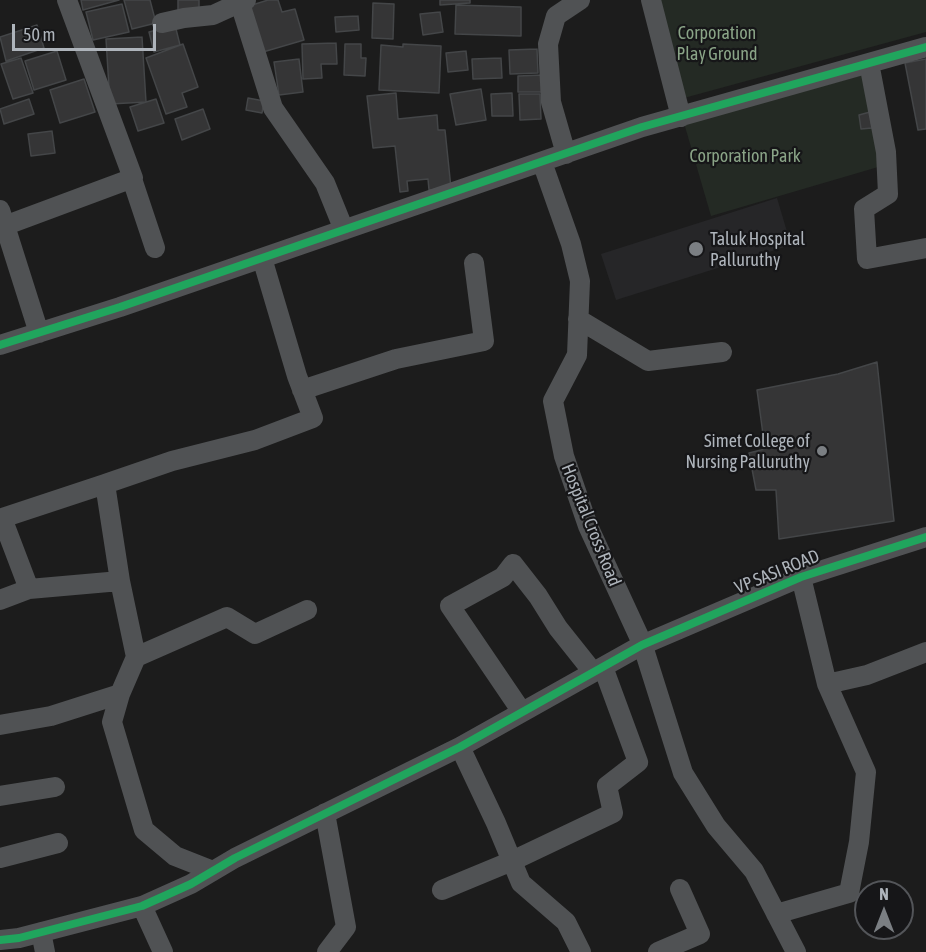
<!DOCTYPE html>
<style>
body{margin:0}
#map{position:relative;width:926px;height:952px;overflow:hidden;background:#1c1c1c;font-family:"Asap Condensed",sans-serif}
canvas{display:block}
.north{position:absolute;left:854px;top:880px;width:60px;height:60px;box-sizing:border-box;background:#161618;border:2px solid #535559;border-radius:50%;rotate:0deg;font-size:16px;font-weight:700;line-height:24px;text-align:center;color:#aeb4bb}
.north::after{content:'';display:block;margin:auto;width:21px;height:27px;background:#7b7f83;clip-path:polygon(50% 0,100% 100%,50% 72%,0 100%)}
.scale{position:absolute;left:12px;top:24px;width:144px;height:27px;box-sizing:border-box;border:3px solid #aeb4bb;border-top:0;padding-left:8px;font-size:18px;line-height:21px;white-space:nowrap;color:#aeb4bb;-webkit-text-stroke:4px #161618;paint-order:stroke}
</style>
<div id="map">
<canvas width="926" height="952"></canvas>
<div class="north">N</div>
<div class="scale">50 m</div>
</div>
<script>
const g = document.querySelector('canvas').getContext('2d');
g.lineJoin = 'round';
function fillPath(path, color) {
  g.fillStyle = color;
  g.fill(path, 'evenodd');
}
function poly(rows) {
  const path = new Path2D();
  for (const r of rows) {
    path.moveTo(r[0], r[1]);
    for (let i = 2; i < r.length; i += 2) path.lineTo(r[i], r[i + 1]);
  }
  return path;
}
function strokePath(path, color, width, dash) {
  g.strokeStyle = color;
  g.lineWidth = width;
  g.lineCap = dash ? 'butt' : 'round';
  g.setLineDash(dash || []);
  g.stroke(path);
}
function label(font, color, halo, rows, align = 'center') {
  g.font = font + ' "Asap Condensed",sans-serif';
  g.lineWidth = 4.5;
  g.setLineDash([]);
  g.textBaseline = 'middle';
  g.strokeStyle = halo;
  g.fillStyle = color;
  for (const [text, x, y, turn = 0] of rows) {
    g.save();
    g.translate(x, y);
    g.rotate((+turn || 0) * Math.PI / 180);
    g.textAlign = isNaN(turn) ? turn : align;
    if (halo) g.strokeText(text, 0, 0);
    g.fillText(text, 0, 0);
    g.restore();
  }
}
const built = poly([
 [777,198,791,245,616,300,601,254]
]);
const green = poly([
 [660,0,926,0,926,32,684,98],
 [871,73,885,165,711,216,684,123]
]);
const building = poly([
 [81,0,119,0,83,10,81,0],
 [124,0,150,0,156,23,132,29,124,0],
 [178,0,199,0,199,15,178,14,178,0],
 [268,0,278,0,282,12,295,9,304,40,263,52,249,6,268,0],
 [440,0,470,0,470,3,440,5,440,0],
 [373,3,394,4,393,39,372,38,373,3],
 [122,4,129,32,93,40,86,12,122,4],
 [456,5,521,7,521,36,455,34,456,5],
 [440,12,443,32,423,35,420,14,440,12],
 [358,16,359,30,336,32,335,17,358,16],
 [37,25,44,48,6,61,0,37,37,25],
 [175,25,180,45,154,52,149,32,175,25],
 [142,37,146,102,110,104,106,39,142,37],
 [336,43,337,64,321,64,322,78,303,79,302,44,336,43],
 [183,44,198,87,182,93,187,107,166,114,146,58,183,44],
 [345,44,361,44,361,58,366,58,365,76,344,75,345,44],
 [403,44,441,46,439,93,379,90,381,45,403,47,403,44],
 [537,49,538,73,510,74,509,50,537,49],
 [57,51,66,80,34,90,25,61,57,51],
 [466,51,468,70,448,72,446,53,466,51],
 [21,58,33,93,13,99,1,64,21,58],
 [501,58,502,78,473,79,472,59,501,58],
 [299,59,303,92,279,95,274,62,299,59],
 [926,59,926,129,918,130,905,63,926,59],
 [543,75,543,92,518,92,518,76,543,75],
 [84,79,95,112,60,123,50,90,84,79],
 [481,89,486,120,456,125,450,94,481,89],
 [396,93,398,119,437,115,438,130,445,130,451,188,429,190,428,179,407,181,408,191,400,192,395,146,373,148,367,96,396,93],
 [512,93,513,116,492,116,491,94,512,93],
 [519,94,540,94,541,119,520,120,519,94],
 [248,98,264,101,262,113,246,110,248,98],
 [29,99,34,114,4,124,0,109,29,99],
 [156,99,164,123,138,131,130,107,156,99],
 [203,109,210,129,182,140,175,119,203,109],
 [870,112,872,128,861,129,859,115,870,112],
 [52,131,55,153,31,156,28,134,52,131],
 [877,362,894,521,779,539,776,490,756,490,749,453,765,449,757,390,838,374,877,362]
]);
const minor = poly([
 [239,0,273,108,325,183,344,230],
 [651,0,681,117],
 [162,23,184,18,213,15,246,0],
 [869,63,886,152,888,194,864,209,867,259,926,248],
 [566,154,551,102,548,44,556,16,580,0],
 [542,162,571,244,580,281,577,355,553,401,564,456,588,526,642,643,683,773,716,826,754,871,796,952],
 [132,179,155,248],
 [0,210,39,333],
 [4,226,133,178,67,0],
 [578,319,648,361,722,352],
 [0,345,120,307,642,127,926,47],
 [302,390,396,359,484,341,474,263],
 [29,589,120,581],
 [0,600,29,589,2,518,105,484],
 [136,657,227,617,255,634,307,610],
 [827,684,867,675,926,652],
 [120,694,112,722,144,830,175,856,213,871],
 [522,712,450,606,503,577,513,564,538,596,558,628,593,672],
 [0,725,51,716,120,694,136,657,120,581,105,484,172,461,255,440,313,418,297,376,262,258],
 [460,747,496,823,521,883,566,922,581,952],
 [0,796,55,787],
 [325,813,346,927,327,952],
 [0,858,58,843],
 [442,890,512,861,613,813,607,786,638,762,603,667],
 [142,906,163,952],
 [776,914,849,893,859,842,866,772,827,684,801,577],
 [41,932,45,952],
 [0,940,19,938,142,906,191,884,235,858,460,747,642,645,801,577,926,537],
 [658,952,700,934,680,889]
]);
const cycleway = poly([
 [0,345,120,307,642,127,926,47],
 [0,940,19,938,142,906,191,884,235,858,460,747,642,645,801,577,926,537]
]);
const markers = [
 [696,249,8,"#7b7f83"],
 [822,451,6,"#7b7f83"]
];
const parkNames = [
 ["Corporation",717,33],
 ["Play Ground",717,54],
 ["Corporation Park",745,156]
];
const poiNames = [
 ["Taluk Hospital",710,239],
 ["Palluruthy",710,260],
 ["Simet College of",810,441,"right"],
 ["Nursing Palluruthy",810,462,"right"]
];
const streetNames = [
 ["Hospital Cross Road",591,525,68],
 ["VP SASI ROAD",777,572,-22]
];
fillPath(built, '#262628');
fillPath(green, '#242a24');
fillPath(building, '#353536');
strokePath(building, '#444648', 1.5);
strokePath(minor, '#505254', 20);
strokePath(cycleway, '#20a55d', 8);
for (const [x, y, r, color] of markers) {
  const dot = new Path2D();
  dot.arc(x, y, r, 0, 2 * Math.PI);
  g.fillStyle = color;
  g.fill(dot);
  strokePath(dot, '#161618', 2);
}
label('18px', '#8aa487', '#161618', parkNames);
label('18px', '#aeb4bb', '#161618', poiNames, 'left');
label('18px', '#aeb4bb', '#161618', streetNames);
</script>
